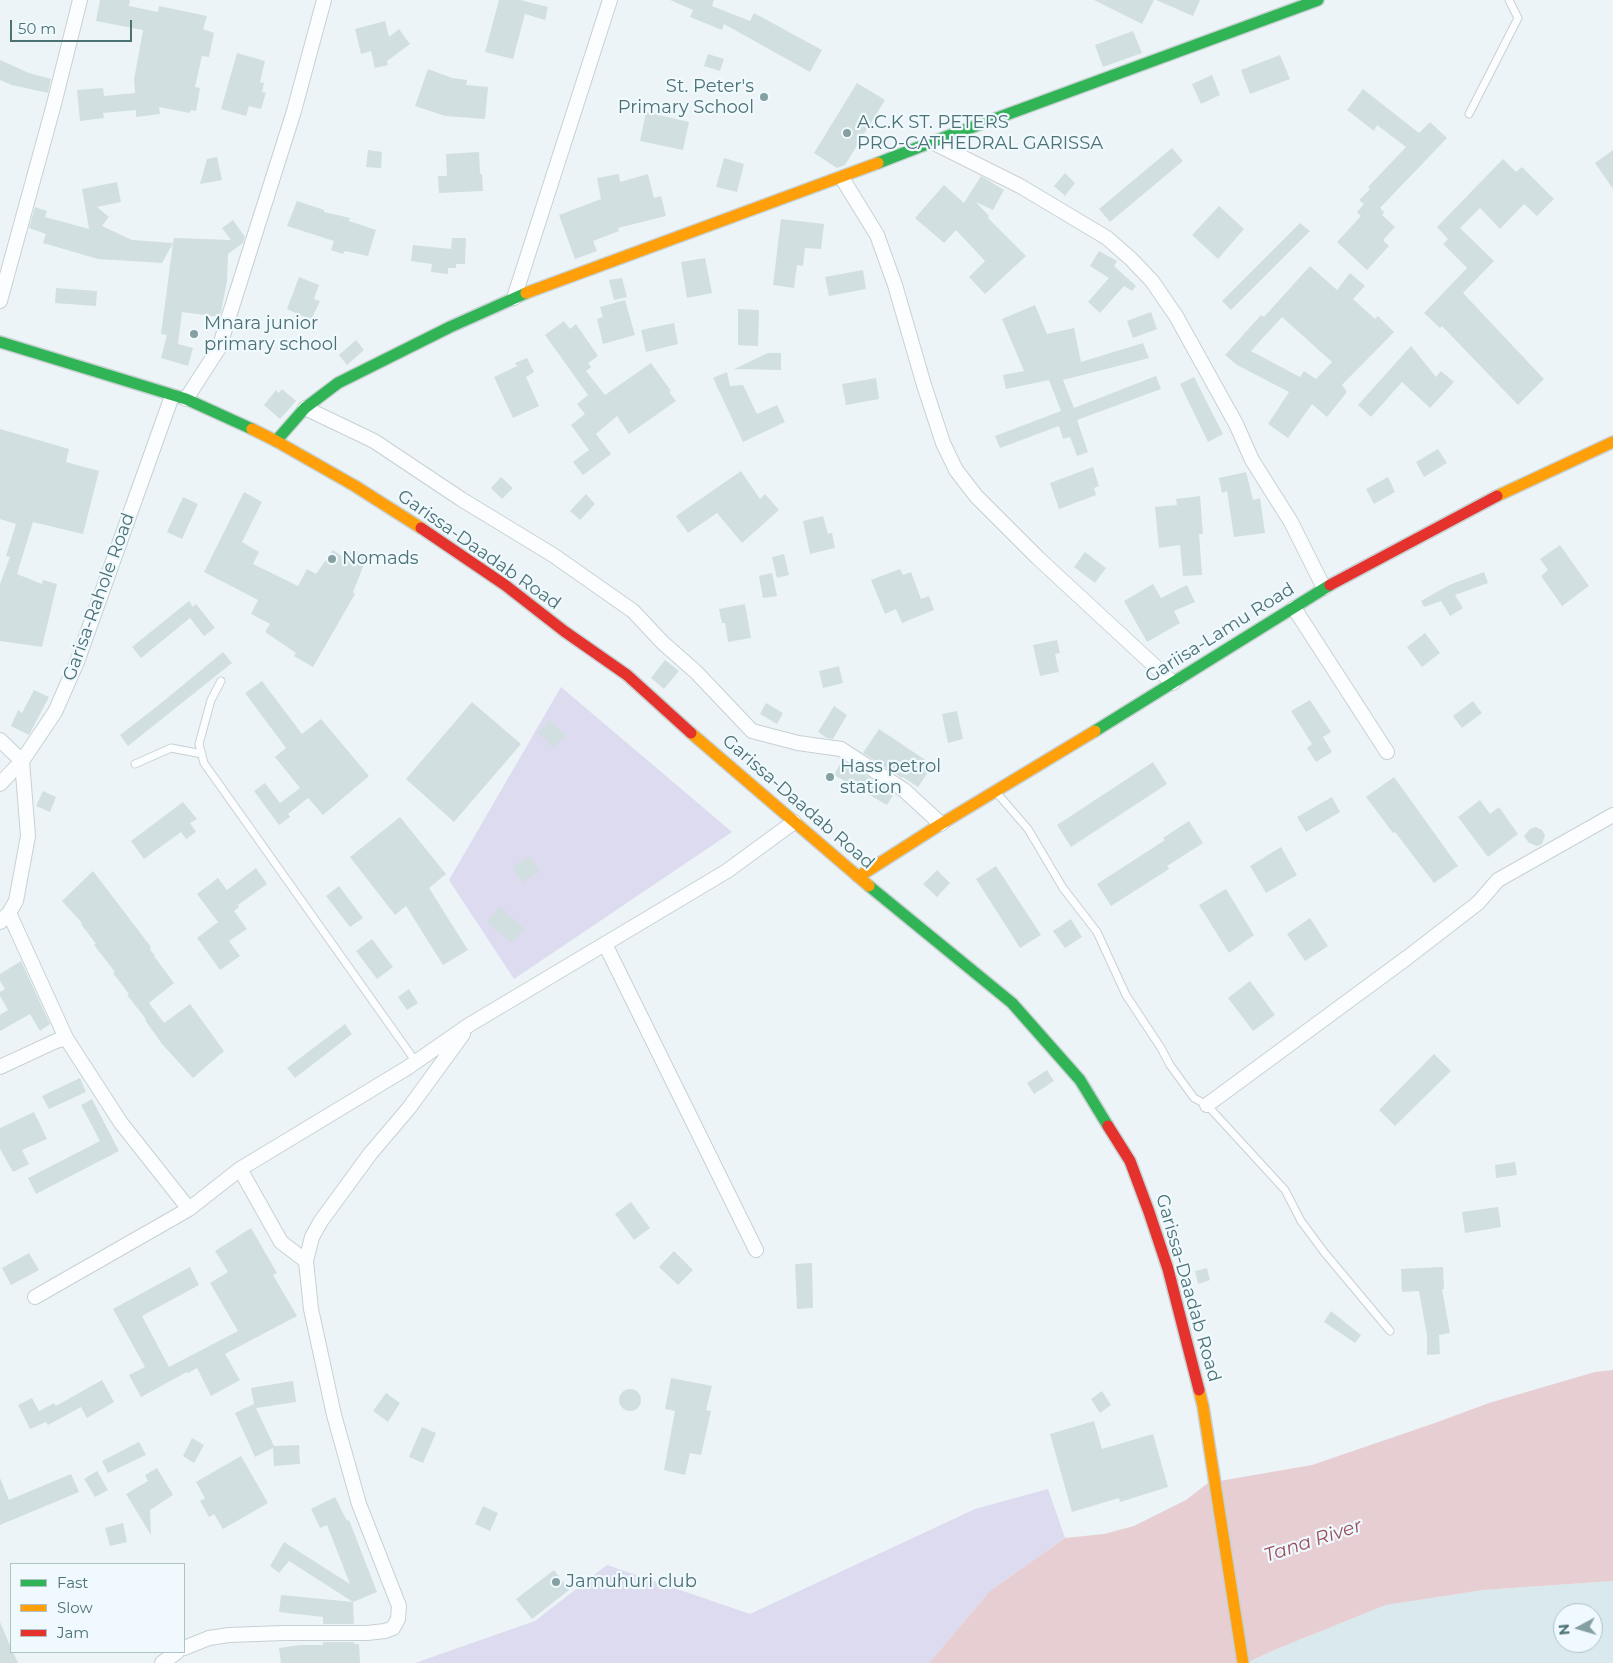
<!DOCTYPE html>
<style>
body{margin:0}
#map{position:relative;width:1613px;height:1663px;overflow:hidden;background:#ecf4f7;font-family:Montserrat,sans-serif}
canvas{display:block}
.legend{position:absolute;left:10px;top:1563px;width:175px;height:90px;box-sizing:border-box;background:#eff9fe;border:1px solid #aec3c7;margin:0;padding:6px 9px;list-style:none;font-size:15px;color:#4d7274}
.legend li{display:flex;align-items:center;gap:10px;height:25px}
.legend b{width:25px;border:1px solid #aec3c7}
.north{position:absolute;left:1553px;top:1603px;width:50px;height:50px;box-sizing:border-box;background:#eff9fe;border:1px solid #aec3c7;border-radius:50%;rotate:264deg;font-size:14px;font-weight:700;line-height:20px;text-align:center;color:#4d7274}
.north::after{content:'';display:block;margin:auto;width:18px;height:22px;background:#85a0a2;clip-path:polygon(50% 0,100% 100%,50% 72%,0 100%)}
.scale{position:absolute;left:10px;top:20px;width:122px;height:22px;box-sizing:border-box;border:2px solid #4d7274;border-top:0;padding-left:6px;font-size:15px;line-height:18px;white-space:nowrap;color:#4d7274;-webkit-text-stroke:4px #eff9fe;paint-order:stroke}
</style>
<div id="map">
<canvas width="1613" height="1663"></canvas>
<ul class="legend">
<li><b style="height:6px;background:#30b455"></b>Fast</li>
<li><b style="height:6px;background:#ff9f0a"></b>Slow</li>
<li><b style="height:6px;background:#e5322d"></b>Jam</li>
</ul>
<div class="north">N</div>
<div class="scale">50 m</div>
</div>
<script>
const g = document.querySelector('canvas').getContext('2d');
g.lineJoin = 'round';
function fillPath(path, color) {
  g.fillStyle = color;
  g.fill(path, 'evenodd');
}
function poly(rows) {
  const path = new Path2D();
  for (const r of rows) {
    if (r.length === 3) {
      path.moveTo(r[0] + r[2], r[1]);
      path.arc(r[0], r[1], r[2], 0, 2 * Math.PI);
      continue;
    }
    path.moveTo(r[0], r[1]);
    for (let i = 2; i < r.length; i += 2) path.lineTo(r[i], r[i + 1]);
  }
  return path;
}
function strokePath(path, color, width, dash) {
  g.strokeStyle = color;
  g.lineWidth = width;
  g.lineCap = dash ? 'butt' : 'round';
  g.setLineDash(dash || []);
  g.stroke(path);
}
function label(font, color, halo, rows, align = 'center') {
  g.font = font + ' Montserrat,sans-serif';
  g.lineWidth = 4.5;
  g.setLineDash([]);
  g.textBaseline = 'middle';
  g.strokeStyle = halo;
  g.fillStyle = color;
  for (const [text, x, y, turn = 0] of rows) {
    g.save();
    g.translate(x, y);
    g.rotate((+turn || 0) * Math.PI / 180);
    g.textAlign = isNaN(turn) ? turn : align;
    if (halo) g.strokeText(text, 0, 0);
    g.fillText(text, 0, 0);
    g.restore();
  }
}
const residential = poly([
 [1613,1581,1613,1663,1246,1663,1279,1648,1386,1605,1483,1590],
 [1563,1613,1593,1613,1593,1643,1563,1643]
]);
const green = poly([
 [561,687,732,832,514,979,449,880],
 [1048,1489,1065,1538,990,1591,929,1663,415,1663,535,1621,607,1565,750,1614,975,1509]
]);
const water = poly([
 [1613,1370,1613,1581,1483,1590,1386,1605,1279,1648,1246,1663,929,1663,990,1591,1065,1538,1104,1534,1134,1526,1186,1500,1208,1483,1312,1465,1432,1424,1489,1403,1595,1372]
]);
const building = poly([
 [100,0,130,0,129,6,158,12,159,6,207,16,203,29,214,33,209,57,202,56,195,87,200,88,196,111,191,110,190,113,159,107,160,114,136,117,136,110,103,113,104,118,80,121,77,90,103,88,104,96,135,93,134,80,143,30,96,21],
 [499,0,520,0,548,7,545,20,525,14,513,59,485,52],
 [670,0,714,0,712,6,750,21,754,13,822,50,810,72,724,24,722,30,690,17,693,10],
 [1094,0,1154,0,1142,24],
 [1156,0,1200,0,1193,16],
 [385,21,389,37,399,29,410,44,387,61,388,65,375,68,371,51,361,54,355,29],
 [1133,31,1142,53,1103,67,1095,45],
 [237,53,265,61,260,82,264,83,262,92,266,93,261,109,249,106,246,116,221,109],
 [708,54,724,59,720,71,704,66],
 [1280,55,1290,79,1250,94,1241,70],
 [0,60,29,73,51,79,48,93,12,85,0,80],
 [428,69,452,78,467,80,466,85,488,87,485,119,445,116,415,106],
 [1212,75,1220,95,1201,104,1192,84],
 [857,83,885,100,845,165,837,168,814,153],
 [1363,89,1419,133,1430,122,1447,138,1380,208,1384,212,1382,215,1395,227,1383,240,1389,246,1367,270,1337,242,1361,216,1357,212,1364,204,1359,200,1370,189,1368,187,1406,147,1377,125,1374,131,1347,110],
 [646,112,689,122,683,150,640,141],
 [1172,148,1183,161,1110,222,1099,209],
 [368,150,382,152,381,168,366,167],
 [1613,150,1613,189,1595,163],
 [479,152,480,174,482,174,483,191,439,193,438,176,447,176,446,154],
 [217,157,222,180,200,184,207,159],
 [724,158,744,164,737,192,716,187],
 [1503,159,1516,172,1522,167,1554,199,1537,216,1524,204,1500,229,1480,208,1460,228,1494,261,1463,293,1544,379,1518,405,1442,326,1440,328,1424,313,1467,268,1443,244,1448,239,1437,227],
 [1065,173,1075,183,1065,196,1054,186],
 [619,174,620,182,648,174,654,198,661,196,666,216,618,228,619,231,593,241,597,251,575,259,559,215,601,199,597,178],
 [981,176,1004,190,993,210,976,202,989,216,988,218,1026,256,985,294,969,277,985,261,956,230,944,243,915,218,944,185,964,203],
 [117,182,121,202,97,207,109,217,102,226,132,240,173,243,174,238,231,240,222,228,233,220,245,237,243,243,228,254,227,281,220,317,182,312,178,344,193,348,188,366,161,358,167,335,161,334,173,243,162,263,98,259,43,243,46,234,29,228,35,207,47,211,45,217,89,229,82,189],
 [297,201,324,210,324,212,350,218,349,221,376,230,368,256,345,251,343,254,331,250,334,241,287,226],
 [1219,206,1244,229,1218,259,1192,235],
 [781,219,824,224,821,249,805,248,803,266,797,265,794,288,773,285],
 [1300,223,1310,231,1231,310,1222,301],
 [452,238,466,238,465,264,456,264,456,268,448,268,448,274,431,272,432,264,411,261,413,245,451,249],
 [1099,251,1117,261,1114,266,1136,286,1132,291,1124,286,1100,313,1088,302,1109,278,1090,266],
 [705,258,712,293,687,298,681,262],
 [1310,266,1337,290,1350,273,1365,286,1353,299,1375,319,1378,316,1394,332,1342,385,1347,392,1327,417,1312,404,1288,438,1268,424,1289,392,1237,365,1225,355,1261,315,1264,317],
 [1282,317,1332,362,1316,379,1304,371,1300,377,1251,351],
 [863,270,866,289,829,296,825,277],
 [299,277,319,285,314,299,320,301,311,320,287,309],
 [622,278,627,297,614,300,609,280],
 [56,288,97,291,96,306,55,303],
 [625,300,635,335,603,344,597,319,603,317,600,307],
 [1035,305,1047,334,1074,328,1081,362,1143,343,1149,358,1063,380,1074,408,1156,376,1161,389,1077,420,1088,452,1077,456,1070,437,1063,439,1059,426,1000,448,995,436,1061,411,1049,380,1006,389,1003,375,1024,371,1002,319],
 [738,309,759,310,758,346,738,345],
 [1151,312,1157,329,1133,338,1127,321],
 [564,321,570,329,576,324,598,356,588,363,591,367,586,371,605,395,651,363,671,391,669,392,676,401,629,434,617,416,596,434,611,454,583,475,573,462,589,450,571,425,585,414,577,404,588,395,545,335],
 [674,323,678,344,646,352,641,330],
 [356,340,364,350,347,365,339,355],
 [1411,346,1436,377,1441,371,1454,382,1430,408,1402,382,1371,417,1358,405],
 [768,353,781,353,781,370,734,369],
 [527,358,534,372,526,377,539,406,513,418,494,377,517,366,515,363],
 [727,372,730,386,743,385,757,414,777,405,785,422,743,442,713,378],
 [1194,377,1223,434,1208,442,1180,384],
 [876,378,879,399,846,405,842,384],
 [282,389,296,401,280,419,264,405,276,390,279,393],
 [0,429,69,449,66,462,99,471,83,534,33,522,17,574,42,584,43,580,57,584,42,647,0,641,0,584,10,557,6,556,16,524,0,519],
 [1438,449,1447,463,1424,477,1416,462],
 [1093,467,1099,486,1094,488,1096,495,1059,509,1050,483],
 [741,471,760,499,765,494,779,510,742,543,717,513,688,533,676,516],
 [1246,472,1253,500,1260,498,1265,533,1234,537,1227,491,1222,493,1219,478],
 [501,477,513,488,502,499,491,488],
 [1388,477,1395,492,1374,504,1366,489],
 [244,492,262,502,242,542,259,552,253,564,298,586,307,569,316,574,333,550,347,560,351,550,367,557,353,592,355,594,313,667,294,656,296,653,265,632,270,624,251,614,258,600,204,572],
 [586,494,595,504,580,520,570,511],
 [1200,496,1203,534,1199,534,1202,575,1183,576,1180,545,1159,548,1155,507,1177,505,1176,499],
 [183,497,198,504,182,539,167,532],
 [823,516,828,534,832,533,835,548,810,554,803,521],
 [1560,545,1589,586,1562,606,1541,576,1548,570,1540,559],
 [1085,552,1106,568,1095,583,1074,567],
 [784,554,789,575,777,578,772,557],
 [900,569,903,575,911,572,921,599,929,596,934,610,902,623,896,609,885,614,871,580],
 [1484,572,1488,583,1455,595,1463,608,1450,616,1441,601,1424,607,1421,601,1449,585],
 [772,573,777,596,763,598,759,576],
 [1153,584,1161,598,1187,585,1195,602,1174,611,1180,623,1147,642,1124,601],
 [189,601,193,607,196,604,215,628,204,636,190,618,141,658,132,647],
 [745,604,751,638,728,642,725,623,722,623,719,609],
 [1425,633,1440,653,1422,667,1407,647],
 [1057,640,1060,653,1055,654,1059,672,1040,676,1033,645],
 [223,652,232,663,128,746,120,735,160,704],
 [665,660,679,671,664,689,651,678],
 [839,666,843,683,823,688,819,671],
 [262,681,302,734,321,719,369,776,323,815,308,798,288,814,290,817,279,825,254,791,265,783,280,803,300,788,275,757,286,748,245,693],
 [34,690,49,697,29,735,11,726,18,710,22,713],
 [1310,700,1331,732,1323,737,1332,752,1316,762,1307,748,1312,744,1291,711],
 [1473,701,1482,713,1462,728,1453,716],
 [472,702,521,744,454,822,406,779],
 [766,703,783,713,777,724,760,714],
 [834,706,847,715,833,739,827,738,818,732],
 [957,711,963,739,948,743,942,714],
 [549,720,566,735,554,748,538,733],
 [879,729,933,765,918,787,903,777,902,778,863,753],
 [842,760,894,794,887,805,834,775],
 [1153,762,1167,784,1071,847,1057,825],
 [1394,777,1458,866,1434,883,1395,832,1393,833,1366,797],
 [43,791,56,797,50,812,36,806],
 [1332,797,1340,812,1306,832,1297,817],
 [1480,800,1490,814,1499,807,1518,834,1488,857,1458,817],
 [183,802,197,819,190,823,196,832,186,839,181,832,144,859,131,841],
 [400,817,446,874,429,888,468,950,443,965,406,906,395,915,350,857],
 [1189,821,1203,843,1167,866,1169,869,1111,906,1097,884,1165,840,1163,838],
 [1536,827,1542,830,1545,835,1542,844,1537,846,1529,843,1524,836,1530,829],
 [1281,847,1297,875,1266,893,1250,866],
 [529,856,539,871,523,883,512,868],
 [996,866,1041,935,1020,948,976,879],
 [256,868,267,884,238,905,239,907,234,911,247,929,229,941,240,956,220,970,197,938,218,922,197,894,218,878,227,890],
 [937,870,950,883,937,897,923,884],
 [93,871,151,947,150,950,155,955,154,956,174,983,149,1003,164,1023,190,1004,224,1051,193,1078,162,1044,145,1020,146,1019,127,995,129,994,113,973,115,972,94,945,96,944,81,924,82,923,62,901],
 [339,886,363,918,350,927,326,896],
 [1226,889,1254,935,1229,953,1199,905],
 [500,907,524,929,512,943,487,922],
 [1310,918,1328,946,1305,961,1287,934],
 [1071,919,1082,937,1065,948,1053,931],
 [372,939,393,967,377,979,356,951],
 [21,961,50,1024,40,1031,30,1014,0,1031,0,1015,8,1010,0,996,0,992,5,989,0,981,0,974],
 [1250,981,1275,1015,1253,1031,1228,998],
 [409,989,418,1003,407,1010,398,997],
 [345,1024,352,1034,295,1078,287,1068],
 [1434,1054,1451,1071,1395,1126,1379,1110],
 [1047,1070,1054,1081,1034,1094,1027,1083],
 [80,1078,86,1092,49,1109,42,1096],
 [92,1099,119,1151,36,1194,28,1178,100,1141,81,1105],
 [34,1112,47,1139,22,1150,29,1164,13,1172,0,1149,0,1128],
 [1515,1162,1517,1175,1496,1178,1495,1165],
 [631,1202,650,1228,634,1240,615,1214],
 [1498,1207,1501,1227,1465,1233,1462,1212],
 [251,1228,277,1273,273,1275,297,1316,225,1354,240,1380,211,1396,197,1368,188,1373,187,1372,141,1397,129,1375,145,1367,113,1309,190,1267,199,1285,142,1316,169,1367,238,1331,210,1283,228,1272,215,1251],
 [674,1251,693,1270,678,1285,659,1267],
 [29,1253,39,1270,11,1285,2,1268],
 [812,1263,813,1308,797,1309,795,1264],
 [1443,1267,1444,1289,1442,1289,1450,1333,1439,1335,1440,1354,1427,1355,1427,1336,1419,1291,1402,1292,1401,1269],
 [1207,1268,1210,1280,1198,1284,1195,1271],
 [1331,1311,1361,1335,1355,1343,1324,1322],
 [671,1378,712,1386,706,1410,711,1411,701,1455,690,1453,685,1475,664,1470,675,1411,665,1409],
 [102,1380,114,1402,87,1418,81,1407,48,1425,46,1422,30,1429,18,1405,32,1398,39,1411,54,1403,56,1406],
 [293,1381,296,1402,256,1408,274,1446,299,1445,300,1464,274,1466,273,1448,255,1457,235,1413,254,1404,251,1388],
 [630,1400,11],
 [1102,1391,1111,1405,1100,1413,1091,1399],
 [386,1393,400,1403,388,1422,373,1411],
 [1094,1421,1102,1449,1153,1434,1168,1487,1120,1502,1119,1498,1072,1512,1050,1434],
 [422,1427,436,1433,423,1463,409,1457],
 [192,1438,204,1445,194,1463,183,1456],
 [139,1442,146,1455,108,1473,102,1461],
 [241,1456,268,1503,223,1529,214,1514,209,1517,200,1501,205,1498,196,1482],
 [157,1468,173,1495,150,1510,151,1535,126,1494,148,1481,145,1475],
 [97,1471,108,1490,95,1497,84,1479],
 [71,1474,79,1492,0,1525,0,1478,9,1500],
 [335,1497,347,1521,349,1520,377,1592,353,1602,289,1561,279,1573,270,1566,284,1542,350,1584,327,1525,320,1528,311,1509],
 [483,1506,498,1513,490,1531,475,1524],
 [123,1523,127,1542,110,1546,105,1528],
 [554,1570,569,1590,532,1619,516,1599],
 [281,1595,353,1602,354,1624,323,1624,323,1617,279,1612],
 [0,1622,11,1648,11,1652,13,1652,18,1663,0,1663],
 [323,1642,354,1642,354,1644,359,1644,360,1663,281,1663,279,1648,300,1645,323,1645]
]);
const lane = poly([
 [1469,114,1518,18,1509,0],
 [221,681,211,700,199,744,204,763,416,1062],
 [135,764,171,748,202,754],
 [996,792,1028,829,1063,888,1097,932,1126,995,1161,1048,1170,1065,1194,1098,1207,1105,1285,1190,1301,1221,1324,1252,1390,1331]
]);
const street = poly([
 [932,142,1020,186,1107,238,1131,259,1152,281,1176,316,1236,424,1252,460,1291,522,1324,588],
 [842,178,877,235,895,285,924,385,943,443,956,470,976,496,1038,558,1173,683],
 [514,298,610,0],
 [0,301,54,104,80,0],
 [186,399,219,348,294,111,324,0],
 [305,408,374,441,461,499,553,555,633,611,662,642,696,672,752,731,798,743,841,749,904,790,941,824],
 [1294,608,1387,752],
 [0,740,22,761,28,836,16,901,9,913,0,922],
 [0,784,22,761,55,712,77,662,172,396],
 [9,913,66,1038],
 [605,944,756,1250],
 [0,1067,56,1041,66,1038,121,1123,189,1209],
 [1207,1105,1408,957,1478,903,1498,880,1613,815],
 [240,1169,281,1242,306,1261],
 [35,1297,189,1209,240,1169,407,1068,469,1025,727,871,794,822],
 [184,1648,209,1638,229,1635,283,1633,367,1633,385,1631,393,1628,398,1619,399,1606,359,1504,334,1415,311,1309,306,1261,312,1237,321,1221,370,1154,409,1108,463,1034],
 [162,1663,177,1652]
]);
const fast = poly([
 [878,163,932,142,1318,0],
 [0,342,186,399,252,429],
 [276,441,305,408,338,383,450,327,526,293],
 [1095,731,1330,585],
 [869,886,1012,1003,1080,1080,1108,1126]
]);
const slow = poly([
 [526,293,878,163],
 [252,429,276,441,355,486,421,528],
 [1497,496,1613,442],
 [691,733,869,886],
 [858,877,941,824,1095,731],
 [1199,1390,1203,1406,1243,1663]
]);
const jam = poly([
 [421,528,505,585,564,631,627,675,691,733],
 [1330,585,1497,496],
 [1108,1126,1130,1161,1149,1212,1168,1269,1199,1390]
]);
const markers = [
 [764,97,5,"#85a0a2"],
 [847,133,5,"#85a0a2"],
 [194,334,5,"#85a0a2"],
 [332,559,5,"#85a0a2"],
 [830,777,5,"#85a0a2"],
 [556,1582,5,"#85a0a2"]
];
const poiNames = [
 ["St. Peter's",754,87,"right"],
 ["Primary School",754,108,"right"],
 ["A.C.K ST. PETERS",857,123],
 ["PRO-CATHEDRAL GARISSA",857,144],
 ["Mnara junior",204,324],
 ["primary school",204,345],
 ["Nomads",342,559],
 ["Hass petrol",840,767],
 ["station",840,788],
 ["Jamuhuri club",566,1582]
];
const streetNames = [
 ["Garissa-Daadab Road",479,550,35],
 ["Garisa-Rahole Road",99,597,-70],
 ["Gariisa-Lamu Road",1220,633,-32],
 ["Garissa-Daadab Road",798,802,41],
 ["Garissa-Daadab Road",1188,1288,74]
];
const waterNames = [
 ["Tana River",1313,1541,-18]
];
fillPath(residential, '#d9e9ee');
fillPath(green, '#dddbef');
fillPath(water, '#e6ced3');
fillPath(building, '#d1dfe1');
strokePath(lane, '#c7d1d3', 9);
strokePath(street, '#c7d1d3', 16);
strokePath(fast, '#c7d1d3', 14);
strokePath(slow, '#c7d1d3', 14);
strokePath(jam, '#c7d1d3', 14);
strokePath(lane, '#fcfdfe', 7);
strokePath(street, '#fcfdfe', 14);
strokePath(fast, '#30b455', 11);
strokePath(slow, '#ff9f0a', 11);
strokePath(jam, '#e5322d', 11);
for (const [x, y, r, color] of markers) {
  const dot = new Path2D();
  dot.arc(x, y, r, 0, 2 * Math.PI);
  g.fillStyle = color;
  g.fill(dot);
  strokePath(dot, '#eff9fe', 2);
}
label('18px', '#4d7274', '#eff9fe', poiNames, 'left');
label('18px', '#4d7274', '#eff9fe', streetNames);
label('italic 19px', '#9b515c', '#eff9fe', waterNames);
</script>
